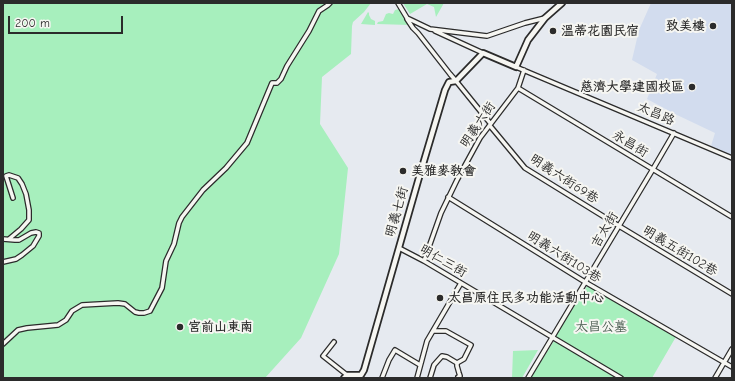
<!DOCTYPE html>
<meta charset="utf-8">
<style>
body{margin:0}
#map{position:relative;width:735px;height:381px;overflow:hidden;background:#e6eaf0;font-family:"Comic Neue",sans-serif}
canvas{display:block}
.frame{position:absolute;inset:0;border:4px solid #2b2b2b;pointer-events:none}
.scale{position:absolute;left:8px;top:16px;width:115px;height:18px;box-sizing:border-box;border:2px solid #2b2b2b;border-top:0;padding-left:5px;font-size:12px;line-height:14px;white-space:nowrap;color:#2b2b2b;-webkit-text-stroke:3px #f6f6f2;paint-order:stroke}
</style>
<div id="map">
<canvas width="735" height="381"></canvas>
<div class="frame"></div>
<div class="scale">200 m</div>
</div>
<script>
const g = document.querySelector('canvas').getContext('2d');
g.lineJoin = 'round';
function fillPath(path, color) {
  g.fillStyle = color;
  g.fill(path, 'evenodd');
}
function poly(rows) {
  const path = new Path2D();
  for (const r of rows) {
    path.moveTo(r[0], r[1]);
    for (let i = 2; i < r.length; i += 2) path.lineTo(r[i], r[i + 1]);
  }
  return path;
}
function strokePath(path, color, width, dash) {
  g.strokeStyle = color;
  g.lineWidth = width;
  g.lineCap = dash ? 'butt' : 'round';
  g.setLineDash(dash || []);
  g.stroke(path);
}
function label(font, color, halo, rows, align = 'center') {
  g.font = font + ' "Comic Neue","LXGW WenKai TC",sans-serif';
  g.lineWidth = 4;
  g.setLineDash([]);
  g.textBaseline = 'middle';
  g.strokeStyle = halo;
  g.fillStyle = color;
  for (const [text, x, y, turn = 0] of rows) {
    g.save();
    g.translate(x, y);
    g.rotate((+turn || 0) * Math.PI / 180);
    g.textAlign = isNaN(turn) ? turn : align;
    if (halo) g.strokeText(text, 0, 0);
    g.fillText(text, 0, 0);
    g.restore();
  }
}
const built = poly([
 [651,3,732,3,732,155,711,146,715,133,675,114,647,99,657,74,632,60,639,30]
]);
const green = poly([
 [3,3,371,3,364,12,353,22,352,26,351,54,322,77,320,124,348,168,339,254,301,338,265,378,3,378],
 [403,3,444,3,436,17,434,7,427,4,410,14],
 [399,9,409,25,377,24,378,22,383,21,386,14,389,13,393,14,395,10],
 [368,12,369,13,369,15,371,19,375,21,375,25,361,24],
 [589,283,677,335,652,378,625,378,554,337],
 [554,341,618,378,530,378],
 [538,350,522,378,512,378,513,351]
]);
const street = poly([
 [398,3,407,18,430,29,487,36,525,23,545,18],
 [407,19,413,28,418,33,450,74,456,81,490,123],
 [435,31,483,53],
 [516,67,732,158],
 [518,88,732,217],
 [489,126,491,127,525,168,619,226,732,294],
 [448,197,585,282,732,367],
 [3,239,15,240,19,240,31,233,36,232,39,233,39,236,33,246,22,255,16,259,3,262],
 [9,239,21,229,29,220,29,210,26,194,22,184,18,178,9,175,6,176,13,198],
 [399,248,424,261,621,378],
 [424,261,441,213,457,180,480,138,518,88,524,70],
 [433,331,446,331,471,345,464,359,457,363,457,366,459,373,460,376,458,377],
 [334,342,323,356,347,375],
 [3,344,18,330,27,328,58,325,66,320,72,311,82,305,118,303,125,304,135,312,139,313,144,313,150,311,162,288,166,261,174,244,179,223,182,217,203,190,226,168,247,143,272,83,277,83,281,79,287,66,309,31,319,11,328,5,330,3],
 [382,378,389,360,395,350,420,365],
 [417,378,427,341,461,283],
 [430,378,434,365,442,356,447,357,457,363],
 [528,378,653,169,674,133],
 [715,378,732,349]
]);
const secondary = poly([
 [344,378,347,375,361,375,364,370,418,181,445,90,449,82,456,81,483,53,516,67,528,40,545,18,562,3]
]);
const markers = [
 [713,26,4,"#2b2b2b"],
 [553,31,4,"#2b2b2b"],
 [692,87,4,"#2b2b2b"],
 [403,171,4,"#2b2b2b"],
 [440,298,4,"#2b2b2b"],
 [180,327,4,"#2b2b2b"]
];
const poiNames = [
 ["致美樓",705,26,"right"],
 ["溫蒂花園民宿",561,31],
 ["慈濟大學建國校區",684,87,"right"],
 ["美雅麥教會",411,171],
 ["太昌原住民多功能活動中心",448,298],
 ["宮前山東南",188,327]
];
const streetNames = [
 ["太昌路",656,114,23],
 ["明義六街",478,125,-56],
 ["永昌街",630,144,31],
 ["明義六街69巷",564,179,33],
 ["明義七街",397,212,-74],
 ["吉太街",605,230,-59],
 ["明義五街102巷",680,251,31],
 ["明義六街103巷",564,257,32],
 ["明仁三街",443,261,30]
];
const parkNames = [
 ["太昌公墓",601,327]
];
fillPath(built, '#d2dcee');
fillPath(green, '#a7efbd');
strokePath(street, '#2b2b2b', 6);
strokePath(secondary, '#2b2b2b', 8);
strokePath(street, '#f6f6f2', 3.5);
strokePath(secondary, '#f6f6f2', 4.5);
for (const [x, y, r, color] of markers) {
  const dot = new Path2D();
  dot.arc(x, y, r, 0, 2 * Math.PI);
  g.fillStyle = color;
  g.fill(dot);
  strokePath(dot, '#f6f6f2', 1.5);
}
label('bold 13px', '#2b2b2b', '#f6f6f2', poiNames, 'left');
label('13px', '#2b2b2b', '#f6f6f2', streetNames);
label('13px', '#4a5c50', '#f6f6f2', parkNames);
</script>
